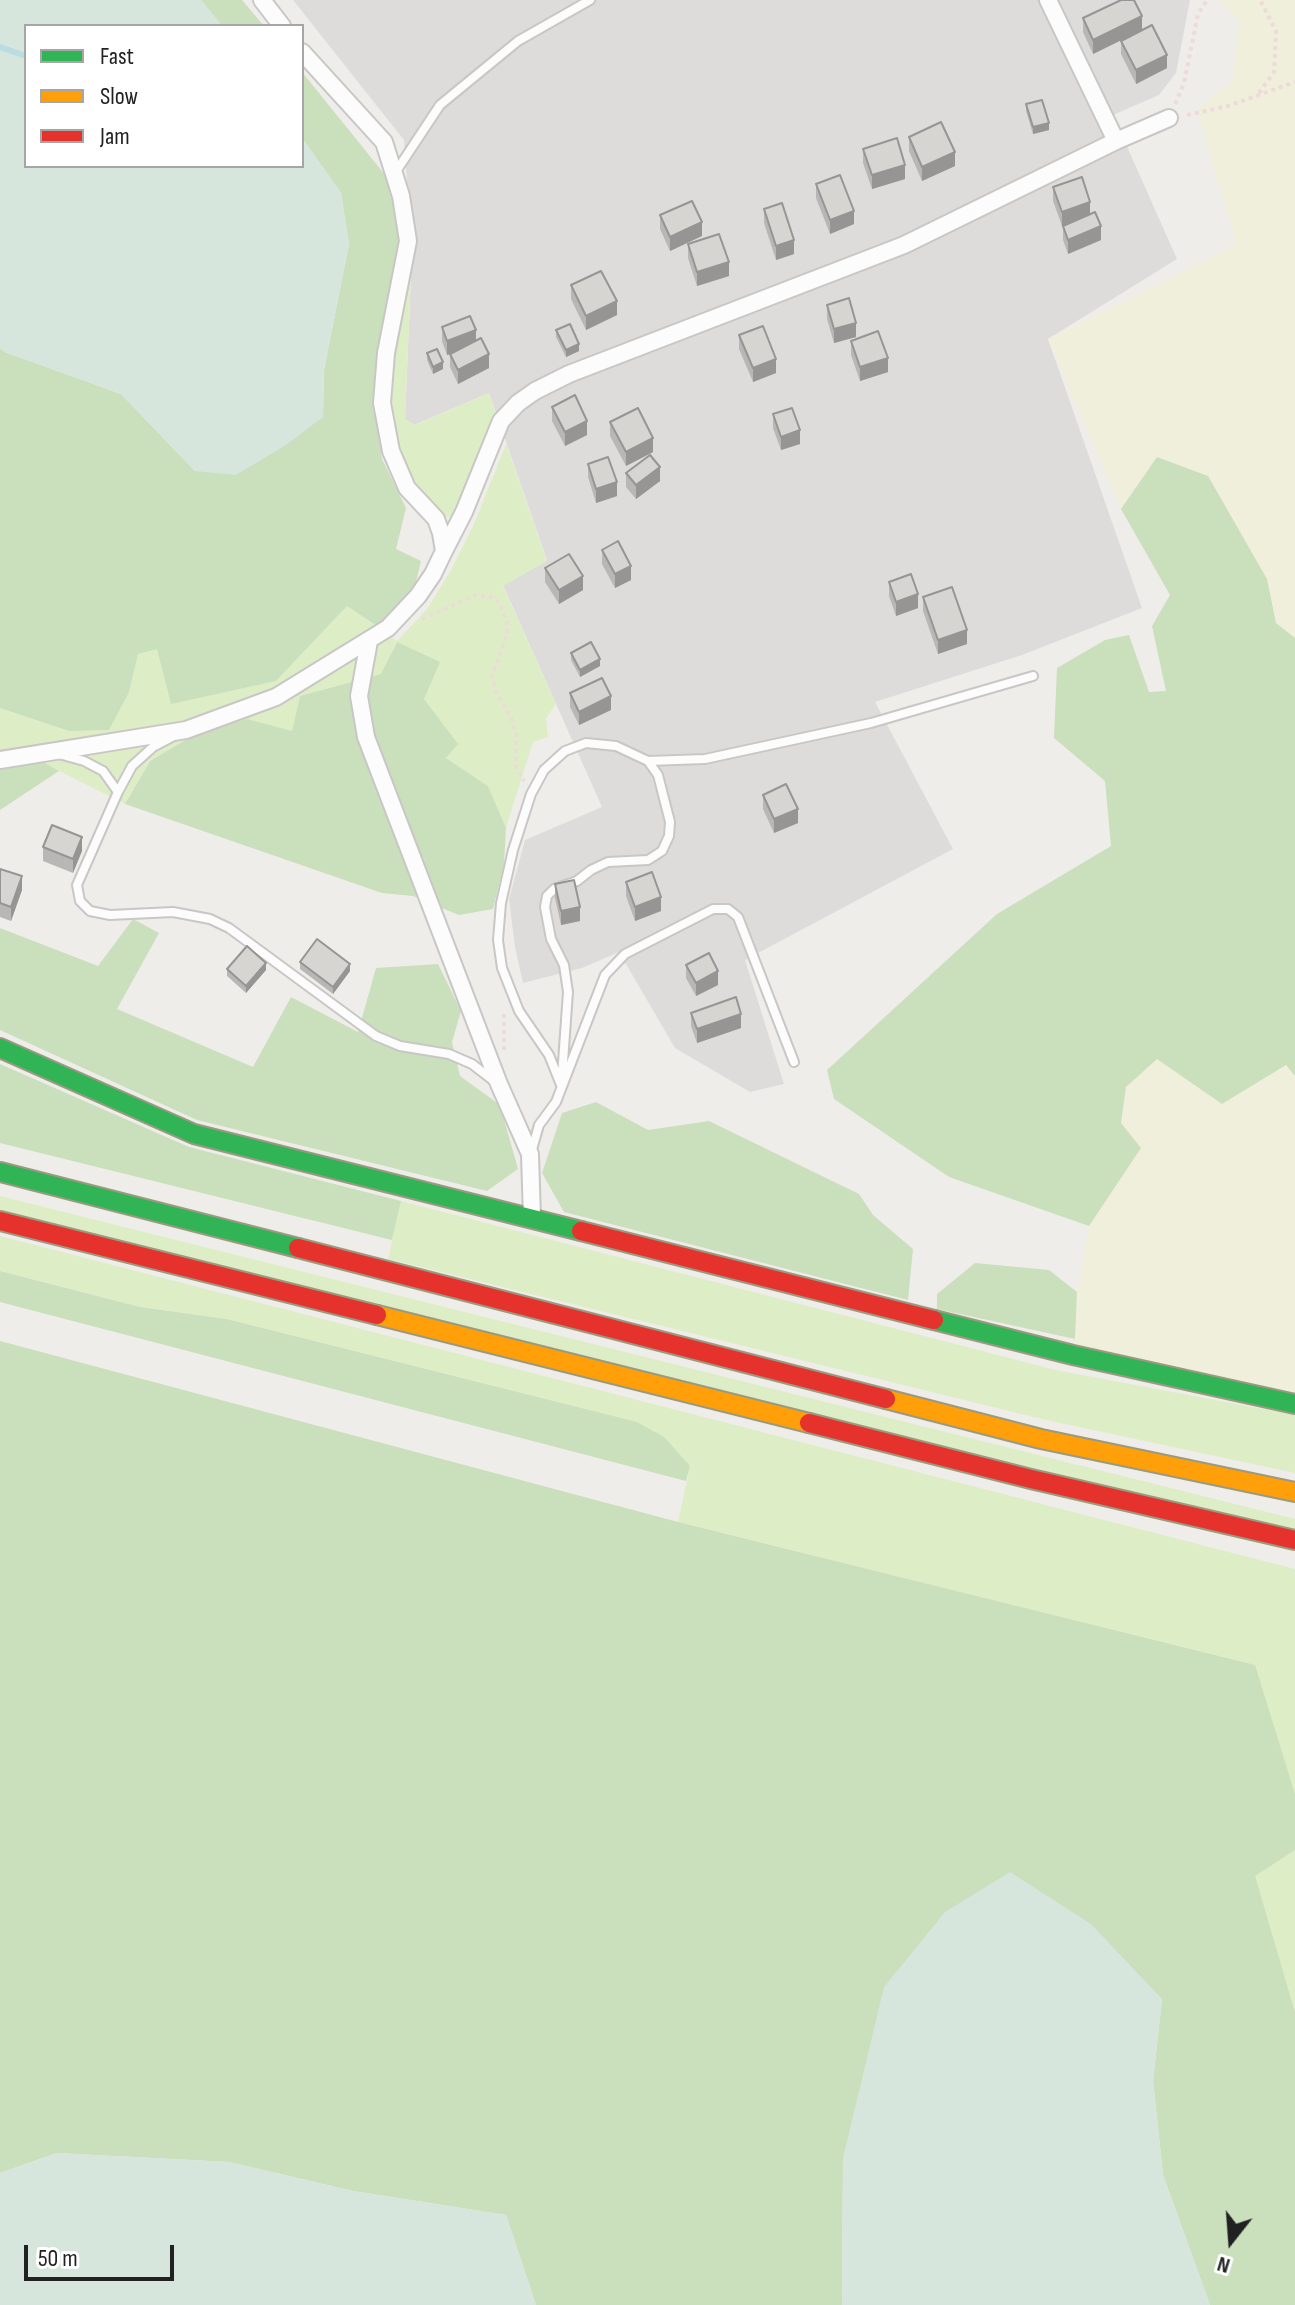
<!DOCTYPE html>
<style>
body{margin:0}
#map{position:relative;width:1295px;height:2305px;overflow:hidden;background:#efede9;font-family:"Sofia Sans Condensed",sans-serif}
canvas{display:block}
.legend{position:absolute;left:24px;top:24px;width:280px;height:144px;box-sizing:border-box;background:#fff;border:2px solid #a6a6a6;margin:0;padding:10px 14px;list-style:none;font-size:24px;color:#212121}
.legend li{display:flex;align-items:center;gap:16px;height:40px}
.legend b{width:40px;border:2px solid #a6a6a6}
.north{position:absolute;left:1191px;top:2201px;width:80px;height:80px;-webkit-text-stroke:6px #fff;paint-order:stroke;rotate:197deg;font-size:22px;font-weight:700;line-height:32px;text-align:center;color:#212121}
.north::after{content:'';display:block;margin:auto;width:28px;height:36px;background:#212121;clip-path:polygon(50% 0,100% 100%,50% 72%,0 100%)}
.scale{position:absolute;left:24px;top:2245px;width:150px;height:36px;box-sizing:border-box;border:4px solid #212121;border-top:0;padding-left:10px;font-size:24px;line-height:28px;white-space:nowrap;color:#212121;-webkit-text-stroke:6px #fff;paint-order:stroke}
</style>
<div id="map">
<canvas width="1295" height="2305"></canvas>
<ul class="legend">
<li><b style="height:10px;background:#30b455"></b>Fast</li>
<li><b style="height:10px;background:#ff9f0a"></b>Slow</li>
<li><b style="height:10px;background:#e5322d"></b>Jam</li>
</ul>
<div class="north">N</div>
<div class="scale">50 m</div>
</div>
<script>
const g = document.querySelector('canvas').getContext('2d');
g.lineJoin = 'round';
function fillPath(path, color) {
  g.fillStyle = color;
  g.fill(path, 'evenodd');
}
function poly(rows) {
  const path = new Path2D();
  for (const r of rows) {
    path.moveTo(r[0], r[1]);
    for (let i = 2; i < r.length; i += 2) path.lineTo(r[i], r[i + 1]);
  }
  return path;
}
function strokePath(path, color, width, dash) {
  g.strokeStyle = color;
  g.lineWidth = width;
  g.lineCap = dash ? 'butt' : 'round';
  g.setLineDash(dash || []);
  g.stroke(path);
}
const residential = poly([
 [293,0,1190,0,1176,73,1159,95,1113,115,1177,259,1048,339,1142,608,1022,655,875,702,953,849,745,960,784,1084,750,1092,675,1048,619,952,582,968,523,983,515,947,509,899,525,840,602,807,503,585,547,560,489,393,414,425,405,419,412,252,404,140]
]);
const farmland = poly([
 [1220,0,1295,0,1295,638,1276,623,1267,579,1157,457,1121,509,1048,339,1236,245,1197,109,1233,80,1239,22],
 [1157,1058,1222,1104,1286,1065,1295,1076,1295,1392,1075,1347,1077,1292,1089,1226,1141,1148,1121,1123,1126,1087]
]);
const grass = poly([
 [412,252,405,419,415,425,489,393,497,417,454,516,447,517,440,514,410,476,397,446,387,403,392,355],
 [506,444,547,561,503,586,556,704,546,718,548,737,533,742,506,828,488,786,446,758,457,744,424,699,396,642,382,674,300,696,292,731,150,760,125,804,59,771,21,749,0,750,0,708,69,731,129,692,138,654,157,648,171,703,276,681,347,606,397,641,427,609,451,570,474,524],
 [0,1196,1295,1519,1295,1533,0,1211],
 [401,1201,1056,1370,1295,1415,1295,1473,1046,1420,388,1259],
 [0,1236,1295,1569,1295,1794,1254,1665,678,1522,690,1466,226,1319,140,1307,0,1271],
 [1295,1850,1295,2012,1254,1875]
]);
const forest = poly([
 [201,0,242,0,264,26,222,26],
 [302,72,390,181,402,239,376,404,382,459,406,508,396,549,421,561,414,590,378,627,347,606,276,681,171,704,157,649,138,654,129,692,109,730,69,731,0,708,0,348,5,352,121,394,195,471,323,417,324,370,349,244,341,193,302,138],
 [1157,457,1208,476,1267,579,1276,623,1295,638,1295,1076,1286,1065,1222,1104,1157,1059,1126,1087,1121,1123,1141,1148,1089,1226,949,1177,834,1099,827,1070,997,914,1111,846,1105,781,1054,738,1057,668,1105,640,1129,635,1149,692,1166,691,1152,626,1170,595,1121,509],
 [397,642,440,662,424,699,458,744,446,758,488,786,506,828,504,864,493,909,459,915,413,896,382,893,125,804,150,761,189,738,247,719,292,731,300,696,381,674],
 [21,749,59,771,0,810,0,750],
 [133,919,159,933,117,1009,253,1067,291,997,358,1032,376,968,438,964,461,1011,452,1042,460,1076,500,1105,518,1169,487,1191,197,1120,0,1030,0,928,98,966],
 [0,1064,189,1147,401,1201,392,1240,0,1143],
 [596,1102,648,1130,709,1121,859,1194,873,1215,913,1249,908,1300,564,1212,542,1173,562,1113],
 [975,1263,1049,1270,1077,1292,1075,1339,937,1309,937,1294],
 [0,1271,140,1307,226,1319,637,1422,664,1437,690,1466,686,1481,0,1302],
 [0,1341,678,1522,1255,1665,1295,1794,1295,1850,1255,1876,1295,2012,1295,2305,1210,2305,1163,2175,1153,2081,1162,1999,843,2158,842,2305,536,2305,506,2215,353,2191,229,2162,57,2153,0,2173]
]);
const wetland = poly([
 [0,0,201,0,222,26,26,26,26,166,302,166,302,138,341,193,349,244,324,370,323,417,286,445,236,475,195,471,121,394,5,352,0,348],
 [1010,1872,1091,1924,1162,1999,1153,2081,1163,2175,1210,2305,842,2305,843,2158,884,1987,945,1912],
 [57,2153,229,2162,353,2191,506,2215,536,2305,0,2305,0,2173]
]);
const stream = poly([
 [0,47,26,56]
]);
const path = poly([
 [1259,93,1274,72,1276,31,1260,0],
 [1175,104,1184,83,1198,14,1207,0],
 [1187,115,1228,106,1295,82],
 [422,619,476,595,488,596,499,602,507,622,507,634,492,676,495,690,512,720,516,733,516,766,524,781],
 [504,1014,504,1050]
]);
const lane = poly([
 [395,173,440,105,518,41,590,0],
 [59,754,84,761,103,771,118,792,77,885,80,901,90,911,110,915,173,912,210,919,229,928,376,1036,400,1046,449,1054,472,1064,494,1081],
 [118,792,132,766,153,747,172,737],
 [562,1076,568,992,564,965,551,939,545,907,547,896,554,889,577,881,591,870,608,862,648,860,662,851,669,836,670,822,658,775,648,761],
 [561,1085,549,1055,519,1011,502,968,498,940,501,903,513,850,531,794,544,770,565,751,586,743,616,746,648,761,705,759,871,723,1033,676],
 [531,1153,539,1125,556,1102,605,975,625,954,713,909,728,909,738,917,794,1062]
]);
const street = poly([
 [262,0,282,26],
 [1048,0,1116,141],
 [444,551,464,512,501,421,518,403,535,391,569,374,904,245,1116,141,1169,118],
 [369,641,359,696,366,737,499,1084,530,1154,532,1218],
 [0,760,186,730,276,697,388,628,418,596,433,574,444,551,441,533,436,519,407,488,391,451,382,403,386,353,408,241,401,196,384,142,302,52]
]);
const fast = poly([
 [0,1048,194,1134,581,1231],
 [0,1172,298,1248],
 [934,1320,1073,1355,1295,1404]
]);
const slow = poly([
 [377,1315,809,1423],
 [886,1399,1041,1439,1295,1492]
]);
const jam = poly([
 [0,1221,377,1315],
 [581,1231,934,1320],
 [298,1248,886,1399],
 [809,1423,1031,1479,1295,1540]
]);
const wall = poly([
 [1083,18,1142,30,1093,54,1083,32],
 [1121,41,1167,68,1136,84,1121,54],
 [1026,104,1049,130,1033,134,1026,111],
 [909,137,955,166,922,181,909,151],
 [863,149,905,179,872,189,863,163],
 [816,184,854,224,830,234,816,198],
 [1053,187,1090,214,1101,240,1068,254,1063,240,1063,226,1067,224,1062,226,1053,201],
 [764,209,794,254,776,260,764,223],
 [660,215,702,236,670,251,660,229],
 [688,244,729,276,697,286,688,258],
 [571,285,617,315,586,330,571,299],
 [827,305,856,337,834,343,827,319],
 [442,327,476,340,489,368,458,384,450,367,450,354,447,355,442,341],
 [556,330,579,351,566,357,556,337],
 [739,335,776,373,753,382,739,349],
 [851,341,888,372,860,381,851,355],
 [427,353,443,369,433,374,427,360],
 [552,407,587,435,565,446,552,421],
 [773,414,800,444,781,450,773,428],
 [610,422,653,452,626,466,610,436],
 [588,464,617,496,596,503,588,477],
 [626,473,660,481,636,499,626,487],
 [602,550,631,580,615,588,602,564],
 [545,568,583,590,559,604,545,582],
 [889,582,918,608,896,616,889,596],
 [923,597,967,644,938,654,923,611],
 [571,653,600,666,580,677,571,660],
 [570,693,611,710,579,725,570,707],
 [763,795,798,823,774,833,763,809],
 [43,847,82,851,73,873,43,861],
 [0,869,22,890,11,921,0,917],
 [626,882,661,911,635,921,626,896],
 [555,884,580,921,561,925,555,898],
 [300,962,350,971,333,994,300,969],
 [686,965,718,985,696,996,686,978],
 [227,969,266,970,246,993,227,976],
 [691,1013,741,1028,697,1043,691,1026]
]);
const shadedWall = poly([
 [1142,16,1142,30,1093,54,1093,40],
 [1167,55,1167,68,1136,84,1136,70],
 [1049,123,1049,130,1033,134,1033,127],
 [955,152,955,166,922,181,922,167],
 [905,165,905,179,872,189,872,175],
 [1090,202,1090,216,1062,226,1062,212],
 [854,211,854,224,830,234,830,220],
 [702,222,702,236,670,251,670,237],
 [1101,226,1101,240,1068,254,1068,240],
 [794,240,794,254,776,260,776,246],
 [729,262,729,276,697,286,697,272],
 [617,301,617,315,586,330,586,316],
 [856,323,856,337,834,343,834,329],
 [476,330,476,344,447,355,447,341],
 [579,344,579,351,566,357,566,350],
 [489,354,489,368,458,384,458,370],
 [888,358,888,372,860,381,860,367],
 [776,359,776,373,753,382,753,368],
 [443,362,443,369,433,374,433,367],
 [587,421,587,435,565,446,565,432],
 [800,430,800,444,781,450,781,437],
 [653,438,653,452,626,466,626,452],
 [660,467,660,481,636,499,636,485],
 [617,482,617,496,596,503,596,489],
 [631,566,631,580,615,588,615,574],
 [583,576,583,590,559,604,559,590],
 [918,594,918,608,896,616,896,602],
 [967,630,967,644,938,654,938,640],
 [600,659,600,666,580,677,580,670],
 [611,696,611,710,579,725,579,712],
 [798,809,798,823,774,833,774,819],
 [82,837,82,851,73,873,73,859],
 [22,876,22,890,11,921,11,907],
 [661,897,661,911,635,921,635,907],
 [580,907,580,921,561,925,561,911],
 [266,963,266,970,246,993,246,986],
 [350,964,350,971,333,994,333,987],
 [718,971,718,985,696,996,696,983],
 [741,1014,741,1028,697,1043,697,1029]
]);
const building = poly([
 [1121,0,1134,0,1142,16,1093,40,1083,18,1121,0],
 [1152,25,1167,55,1136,70,1121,41,1152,25],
 [1042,100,1049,123,1033,127,1026,104,1042,100],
 [941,122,955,152,922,167,909,137,941,122],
 [897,138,905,165,872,175,863,149,897,138],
 [840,175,854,211,830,220,816,184,840,175],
 [1082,177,1090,202,1062,212,1053,187,1082,177],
 [692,201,702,222,670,237,660,215,692,201],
 [782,203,794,240,776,246,764,209,782,203],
 [1095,212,1101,226,1068,240,1063,226,1095,212],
 [719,234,729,262,697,272,688,244,719,234],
 [601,271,617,301,586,316,571,285,601,271],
 [849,298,856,323,834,329,827,305,849,298],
 [470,316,476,330,447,341,442,327,470,316],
 [570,324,579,344,566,350,556,330,570,324],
 [763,326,776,359,753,368,739,335,763,326],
 [878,331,888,358,860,367,851,341,878,331],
 [481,338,489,354,458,370,450,354,481,338],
 [437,349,443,362,433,367,427,353,437,349],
 [575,395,587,421,565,432,552,407,575,395],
 [638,408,653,438,626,452,610,422,638,408],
 [792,408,800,430,781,437,773,414,792,408],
 [650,455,660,467,636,485,626,473,650,455],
 [608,457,617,482,596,489,588,464,608,457],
 [618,541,631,566,615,574,602,550,618,541],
 [569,554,583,576,559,590,545,568,569,554],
 [911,574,918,594,896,602,889,582,911,574],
 [952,587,967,630,938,640,923,597,952,587],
 [591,642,600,659,580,670,571,653,591,642],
 [602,678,611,696,579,712,570,693,602,678],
 [786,784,798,809,774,819,763,795,786,784],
 [52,825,82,837,73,859,43,847,52,825],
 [0,869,22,876,11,907,0,903,0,869],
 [652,872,661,897,635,907,626,882,652,872],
 [574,880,580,907,561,911,555,884,574,880],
 [317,939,350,964,333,987,300,962,317,939],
 [247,946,266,963,246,986,227,969,247,946],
 [709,953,718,971,696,983,686,965,709,953],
 [736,997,741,1014,697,1029,691,1013,736,997]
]);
fillPath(residential, '#dedcdb');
fillPath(farmland, '#f0efdc');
fillPath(grass, '#ddeec6');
fillPath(forest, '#cadfbc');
fillPath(wetland, '#d6e6dc');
strokePath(stream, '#badde4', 6);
strokePath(lane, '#c8c7c5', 12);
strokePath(street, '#c8c7c5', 20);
strokePath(fast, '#999a7f', 22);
strokePath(slow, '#999a7f', 22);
strokePath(jam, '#999a7f', 22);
strokePath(path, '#ecdbd9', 4, [4, 4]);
strokePath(lane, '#fdfcfc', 8);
strokePath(street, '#fdfcfc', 16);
strokePath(fast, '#30b455', 18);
strokePath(slow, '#ff9f0a', 18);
strokePath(jam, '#e5322d', 18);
fillPath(wall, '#b9b7b5');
fillPath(shadedWall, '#969593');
fillPath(building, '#d7d5d2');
strokePath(building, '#969593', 2);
</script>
